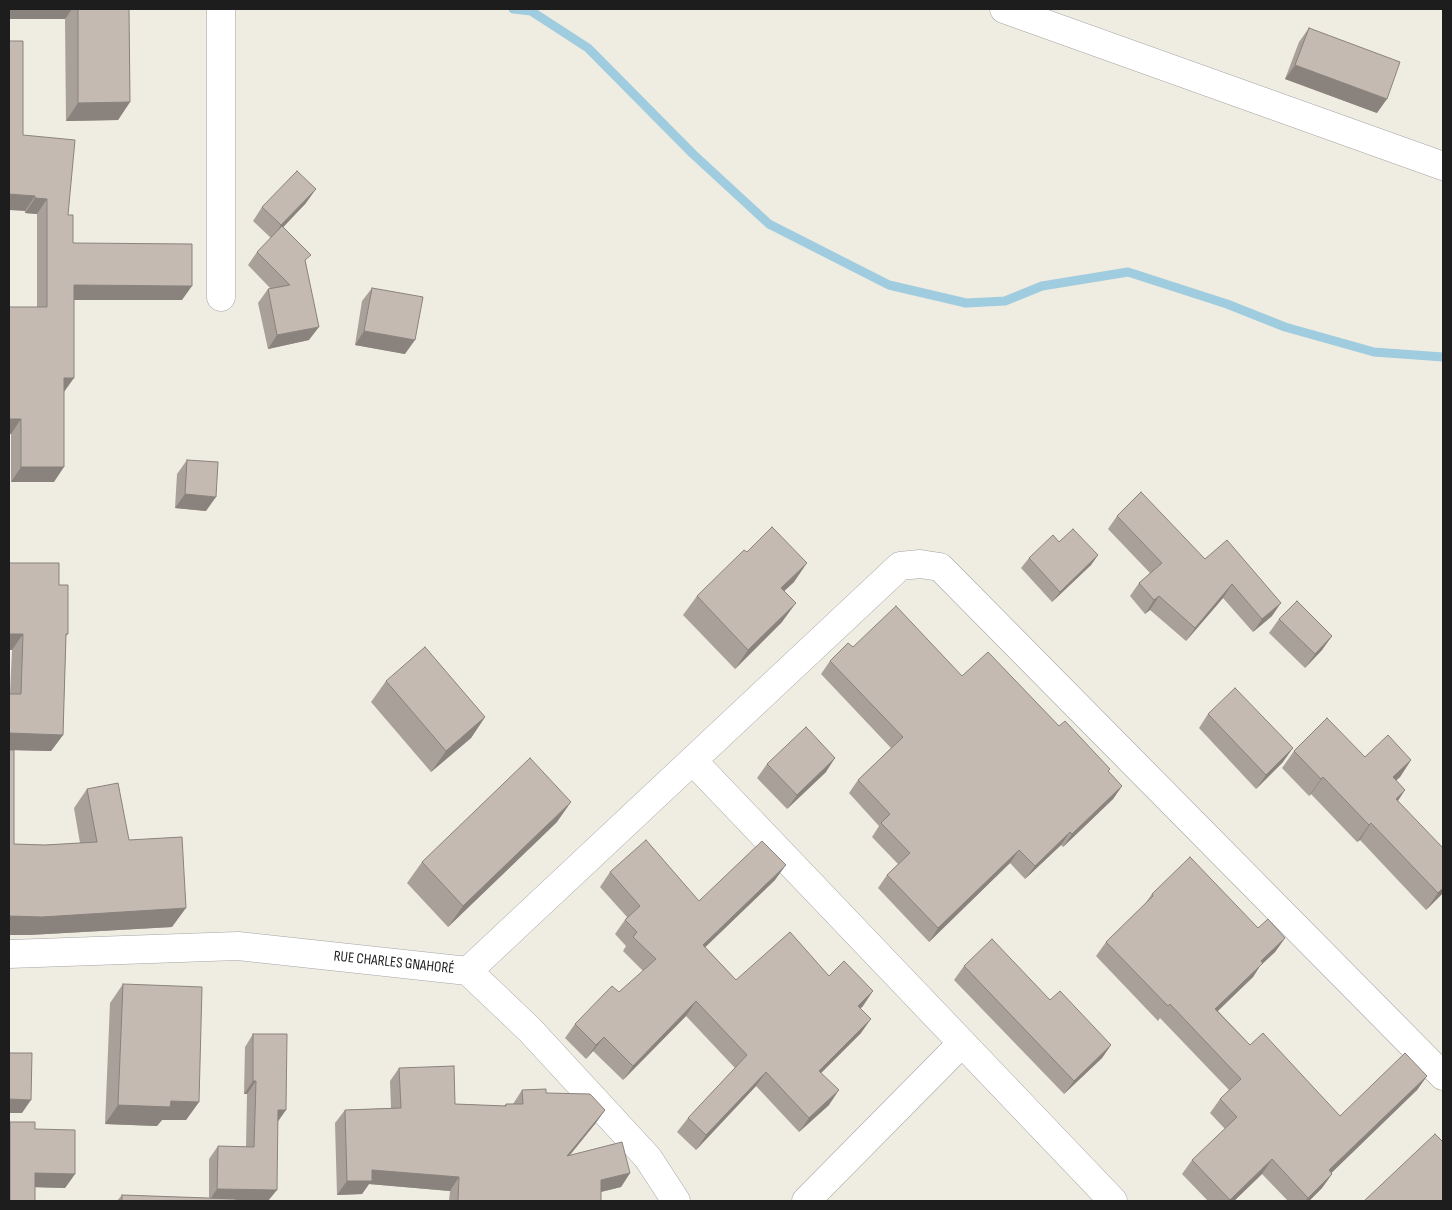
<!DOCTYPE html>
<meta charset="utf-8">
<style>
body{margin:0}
#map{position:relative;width:1452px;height:1210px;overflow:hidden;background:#efece2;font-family:"Sofia Sans Condensed",sans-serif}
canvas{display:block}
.frame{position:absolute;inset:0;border:10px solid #1d1d1d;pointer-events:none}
</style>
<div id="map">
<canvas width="1452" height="1210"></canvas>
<div class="frame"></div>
</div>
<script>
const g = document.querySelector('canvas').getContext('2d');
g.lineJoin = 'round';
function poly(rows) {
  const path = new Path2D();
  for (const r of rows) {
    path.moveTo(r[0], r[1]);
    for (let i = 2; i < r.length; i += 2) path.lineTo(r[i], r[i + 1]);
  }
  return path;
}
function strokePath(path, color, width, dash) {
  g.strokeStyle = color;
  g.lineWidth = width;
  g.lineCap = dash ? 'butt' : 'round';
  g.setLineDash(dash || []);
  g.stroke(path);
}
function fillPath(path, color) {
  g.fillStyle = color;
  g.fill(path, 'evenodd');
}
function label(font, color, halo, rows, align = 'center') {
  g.font = font + ' "Sofia Sans Condensed",sans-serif';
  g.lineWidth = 4;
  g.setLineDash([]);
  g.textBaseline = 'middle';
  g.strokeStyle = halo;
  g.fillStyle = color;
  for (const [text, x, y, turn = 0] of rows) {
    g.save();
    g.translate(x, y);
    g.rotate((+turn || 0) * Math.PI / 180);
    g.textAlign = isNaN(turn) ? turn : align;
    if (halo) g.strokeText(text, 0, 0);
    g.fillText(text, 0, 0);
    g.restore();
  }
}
const stream = poly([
 [513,9,531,11,588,48,693,154,769,224,889,285,966,303,1005,301,1042,286,1128,272,1227,304,1285,327,1374,352,1443,357]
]);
const street = poly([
 [221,9,221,297],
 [1004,9,1443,166],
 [693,761,1113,1201],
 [9,954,238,946,468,971,530,1030,648,1158,676,1201],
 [468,971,900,566,920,564,940,567,1443,1076],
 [806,1201,962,1043]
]);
const wall = poly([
 [9,9,129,9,130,102,118,120,66,121,65,19,9,19],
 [1309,28,1377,113,1285,79,1299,42],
 [23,135,68,215,73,243,182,300,74,300,54,482,11,482,11,434,9,434,37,307,37,214,25,213],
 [306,203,283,227,306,262,309,340,268,349,258,303,268,289,271,289,248,265,257,252,271,238,253,221,262,207],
 [372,288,405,354,355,345,362,301],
 [187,460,206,511,175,508,177,474],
 [1117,516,1205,559,1272,616,1253,632,1223,598,1186,641,1150,610,1145,614,1130,596,1139,583,1150,573,1108,529],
 [747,552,794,582,784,591,782,622,735,669,683,615,697,596],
 [1098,555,1091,565,1052,602,1021,568,1029,558],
 [59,585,68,634,66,636,63,735,51,751,9,750,9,694,10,694,12,650,9,650],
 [1279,619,1332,636,1322,650,1305,668,1269,633],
 [853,647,962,676,1059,726,1108,771,1122,786,1113,799,1063,847,1061,845,1025,879,1010,863,929,942,878,888,887,875,898,864,872,837,879,826,849,793,858,780,891,748,821,674,830,661],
 [386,681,485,717,471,738,431,772,371,702],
 [1208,714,1283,762,1256,789,1199,728],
 [1294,751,1365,757,1411,760,1400,777,1396,780,1398,800,1443,893,1426,910,1360,840,1357,842,1311,794,1309,796,1282,768],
 [767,764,826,772,787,809,757,778],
 [87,789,129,840,172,927,29,935,14,844,45,845,80,843,74,808],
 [557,822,448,927,407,883,422,862],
 [610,872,699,901,775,880,705,947,736,980,829,976,863,1006,861,1008,861,1033,821,1073,829,1105,799,1132,756,1086,696,1150,677,1132,688,1118,735,1068,686,1016,623,1080,593,1051,586,1059,565,1038,575,1024,619,992,643,971,623,951,626,946,615,934,627,917,600,887],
 [1152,894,1258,928,1285,938,1275,952,1260,966,1253,977,1218,1011,1250,1045,1340,1116,1427,1076,1417,1090,1331,1173,1332,1174,1322,1188,1309,1201,1288,1201,1262,1174,1234,1201,1208,1201,1182,1174,1192,1160,1225,1129,1210,1113,1220,1099,1229,1090,1160,1018,1158,1021,1096,956,1106,942,1144,905],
 [964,966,1111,1045,1102,1058,1064,1094,954,980],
 [123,984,199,1102,186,1120,162,1120,157,1126,105,1124,110,1003],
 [253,1034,278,1122,268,1201,117,1201,122,1195,209,1198,209,1159,218,1146,246,1147,247,1094,244,1094,245,1047],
 [399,1068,455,1104,504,1106,506,1104,513,1104,522,1090,546,1093,605,1110,595,1124,569,1155,630,1173,621,1187,601,1192,601,1201,449,1201,450,1191,369,1184,362,1194,337,1195,335,1123,345,1110,391,1108,390,1081],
 [10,1122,35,1129,75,1174,65,1188,35,1187,35,1201,9,1201,9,1123]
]);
const shadedWall = poly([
 [9,9,72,9,65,19,9,19],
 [1295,65,1387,99,1377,113,1285,79],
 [130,102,118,120,66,121,78,103],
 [316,189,306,203,272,239,281,225],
 [9,194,35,196,25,211,9,210],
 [35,198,47,199,37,214,25,213],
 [74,285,192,286,182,300,64,300],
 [319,327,309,340,268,349,277,335],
 [364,331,415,340,405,354,355,345],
 [64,378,74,378,64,392],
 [9,419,21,419,11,434,9,434],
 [21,467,64,467,54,482,11,482],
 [185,494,216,497,206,511,175,508],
 [1098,555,1091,565,1052,602,1060,592],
 [807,563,794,582,767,607,781,588],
 [1232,584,1223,598,1186,641,1195,628],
 [1159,596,1150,610,1145,614,1154,600],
 [796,603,782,622,735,669,748,650],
 [1281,603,1272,616,1253,632,1262,619],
 [9,634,23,634,12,650,9,650],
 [1332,636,1322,650,1305,668,1315,654],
 [485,717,471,738,431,772,446,751],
 [9,733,63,735,51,751,9,750],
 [1293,748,1283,762,1256,789,1266,775],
 [835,758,826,772,787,809,797,795],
 [1411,760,1400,777,1382,794,1393,777],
 [1323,777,1311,794,1309,796,1321,779],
 [1122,786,1113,799,1063,847,1072,834],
 [1405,790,1394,807,1396,799],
 [571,802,557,822,448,927,463,906],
 [1371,823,1360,840,1357,842,1369,825],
 [1070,832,1061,845,1025,879,1035,866],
 [1019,850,1010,863,929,942,938,928],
 [786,865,775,880,693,959,703,945],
 [1443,888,1443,893,1426,910,1438,893],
 [186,908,172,927,29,935,9,935,9,916],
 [1285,938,1275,952,1260,966,1253,977,1205,1023,1215,1009,1261,961],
 [873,991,863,1006,848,1020,858,1006],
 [696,1001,686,1016,623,1080,633,1066],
 [871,1019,861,1033,809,1085,819,1071],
 [604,1037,593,1051,586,1059,596,1045],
 [1111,1045,1102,1058,1064,1094,1074,1081],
 [766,1072,756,1086,696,1150,706,1135],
 [1427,1076,1417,1090,1319,1185,1329,1170],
 [253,1081,256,1081,247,1094,244,1094],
 [839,1090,829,1105,799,1132,809,1118],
 [9,1099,31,1100,22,1113,9,1113],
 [171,1101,199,1102,186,1120,162,1120,157,1126,105,1124,118,1105],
 [278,1110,286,1110,277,1123],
 [605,1110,595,1124,558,1170,567,1156],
 [1272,1159,1262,1174,1234,1201,1229,1201],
 [372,1170,459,1177,450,1191,369,1184,362,1194,337,1195,347,1181],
 [35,1173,75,1174,65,1188,26,1187],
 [630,1173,621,1187,592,1194,601,1180],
 [1332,1174,1322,1188,1309,1201,1305,1201],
 [217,1189,277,1190,268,1201,209,1201]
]);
const building = poly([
 [78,9,129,9,130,102,78,103,78,9],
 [1309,28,1400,62,1387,99,1295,65,1309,28],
 [9,41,23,41,23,135,75,140,68,215,73,215,73,243,192,244,192,286,74,285,74,378,64,378,64,467,21,467,21,419,9,419,9,307,47,307,47,199,35,198,35,196,9,194,9,41],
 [297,171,316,189,281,225,262,207,297,171],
 [282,226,311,255,305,260,319,327,277,335,268,289,290,285,257,252,282,226],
 [372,288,423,297,415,340,364,331,372,288],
 [187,460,218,462,216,497,185,494,187,460],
 [1141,492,1205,559,1227,540,1281,603,1262,619,1232,584,1195,628,1159,596,1154,600,1139,583,1162,563,1117,516,1141,492],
 [772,527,807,563,781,588,796,603,748,650,697,596,744,550,747,552,772,527],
 [1073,529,1098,555,1060,592,1029,558,1053,535,1059,542,1073,529],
 [9,563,59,563,59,585,68,585,68,634,66,634,63,735,9,733,9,694,21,694,23,634,9,634,9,563],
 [1297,601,1332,636,1315,654,1279,619,1297,601],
 [896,606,962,676,988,652,1059,726,1065,721,1110,769,1108,771,1122,786,1072,834,1070,832,1035,866,1019,850,938,928,887,875,910,853,881,823,890,814,858,780,903,737,830,661,848,643,853,647,896,606],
 [425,647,485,717,446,751,386,681,425,647],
 [1235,688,1293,748,1266,775,1208,714,1235,688],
 [1327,718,1365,757,1388,735,1411,760,1393,777,1405,790,1396,799,1443,848,1443,888,1438,893,1371,823,1369,825,1323,777,1321,779,1294,751,1327,718],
 [806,727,835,758,797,795,767,764,806,727],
 [9,750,14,750,14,844,45,845,97,842,87,789,118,783,129,840,182,837,186,908,42,917,9,916,9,750],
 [530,758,571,802,463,906,422,862,530,758],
 [646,840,699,901,762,841,786,865,703,945,736,980,790,932,829,976,844,961,873,991,858,1006,871,1019,819,1071,839,1090,809,1118,766,1072,706,1135,688,1118,747,1055,696,1001,633,1066,604,1037,596,1045,575,1024,612,986,619,992,656,959,633,937,637,932,625,920,640,906,610,872,646,840],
 [1190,857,1258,928,1268,919,1285,938,1261,961,1263,963,1215,1009,1250,1045,1263,1033,1340,1116,1405,1053,1427,1076,1329,1170,1332,1174,1308,1198,1272,1159,1230,1200,1192,1160,1237,1117,1220,1099,1241,1079,1170,1004,1168,1006,1106,942,1153,896,1152,894,1190,857],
 [992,939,1050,1000,1060,991,1111,1045,1074,1081,964,966,992,939],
 [123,984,202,987,199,1102,171,1101,170,1107,118,1105,123,984],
 [253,1034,287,1034,286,1110,278,1110,277,1190,217,1189,218,1146,254,1147,256,1081,253,1081,253,1034],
 [9,1053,32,1053,31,1100,9,1099,9,1053],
 [454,1066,455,1104,506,1106,506,1104,523,1104,522,1090,546,1089,546,1093,590,1094,605,1110,567,1156,622,1142,630,1173,601,1180,601,1201,458,1201,459,1177,372,1170,372,1181,347,1181,345,1110,401,1108,399,1068,454,1066],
 [10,1122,35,1122,35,1129,75,1130,75,1174,35,1173,35,1201,10,1201,10,1122],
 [1435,1134,1443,1142,1443,1201,1364,1201,1435,1134],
 [122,1195,236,1199,236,1201,122,1201,122,1195]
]);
const streetNames = [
 ["RUE CHARLES GNAHORÉ",394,963,6]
];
strokePath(stream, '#a0ccdf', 9);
strokePath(street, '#a4a4a4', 29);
strokePath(street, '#fff', 28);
fillPath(wall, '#a9a099');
fillPath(shadedWall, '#89827d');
fillPath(building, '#c4bab2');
strokePath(building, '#89827d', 1);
label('15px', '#1d1d1d', '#fff', streetNames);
</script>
